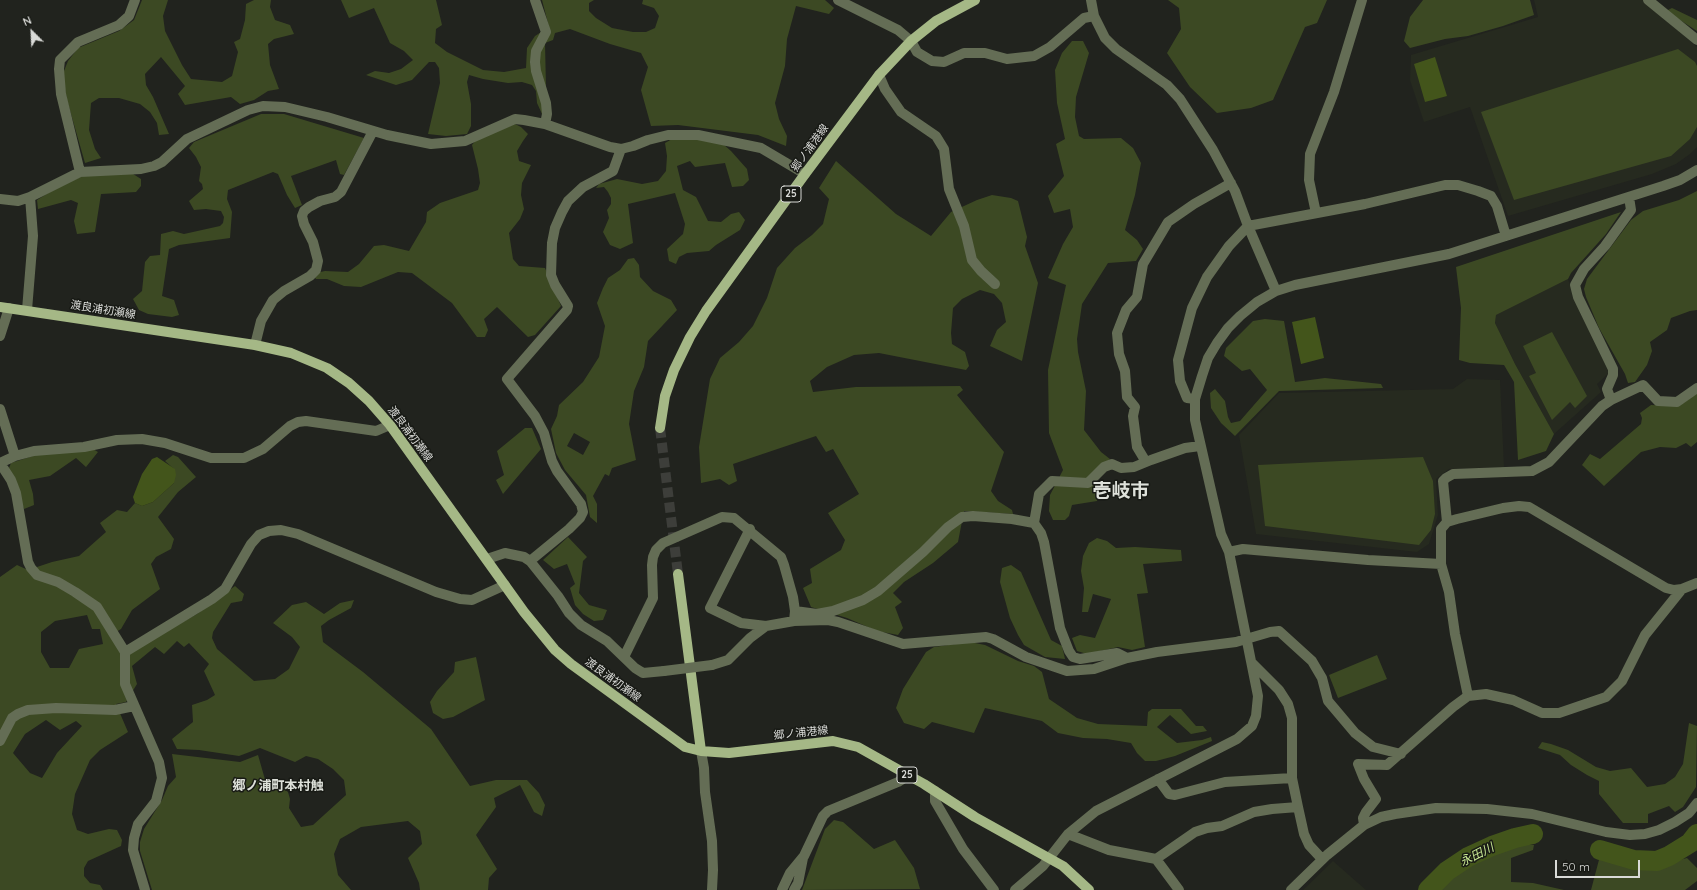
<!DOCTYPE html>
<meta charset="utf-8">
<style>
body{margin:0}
#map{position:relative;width:1697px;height:890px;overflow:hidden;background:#21231e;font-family:Quicksand,sans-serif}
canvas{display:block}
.north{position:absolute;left:12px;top:12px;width:40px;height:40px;-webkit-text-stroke:3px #181a15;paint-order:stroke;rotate:336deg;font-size:11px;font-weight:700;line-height:16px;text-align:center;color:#d9dad7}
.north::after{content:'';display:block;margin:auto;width:14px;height:18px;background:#d9dad7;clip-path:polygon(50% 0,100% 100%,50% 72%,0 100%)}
.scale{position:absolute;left:1555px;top:860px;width:85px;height:18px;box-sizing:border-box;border:2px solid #d9dad7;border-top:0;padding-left:5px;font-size:12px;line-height:14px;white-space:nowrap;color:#d9dad7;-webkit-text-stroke:3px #181a15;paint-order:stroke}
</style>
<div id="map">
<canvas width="1697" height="890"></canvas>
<div class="north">N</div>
<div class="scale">50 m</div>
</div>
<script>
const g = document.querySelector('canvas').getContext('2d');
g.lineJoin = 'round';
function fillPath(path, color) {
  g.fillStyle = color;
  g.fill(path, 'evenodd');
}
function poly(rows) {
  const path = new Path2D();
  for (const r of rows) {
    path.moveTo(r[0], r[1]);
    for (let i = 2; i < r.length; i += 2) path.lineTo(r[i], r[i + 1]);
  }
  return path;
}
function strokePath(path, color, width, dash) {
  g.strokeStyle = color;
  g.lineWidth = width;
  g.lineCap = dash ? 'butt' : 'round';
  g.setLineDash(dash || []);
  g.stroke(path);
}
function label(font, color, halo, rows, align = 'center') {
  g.font = font + ' Quicksand,"Noto Sans JP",sans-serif';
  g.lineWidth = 3;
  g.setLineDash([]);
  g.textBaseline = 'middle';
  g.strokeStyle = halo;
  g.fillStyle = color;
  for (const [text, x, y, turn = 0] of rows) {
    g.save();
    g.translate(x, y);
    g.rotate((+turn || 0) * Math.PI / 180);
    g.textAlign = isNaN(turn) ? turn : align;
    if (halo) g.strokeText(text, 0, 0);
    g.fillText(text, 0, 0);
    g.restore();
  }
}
const built = poly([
 [1534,0,1643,0,1697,47,1697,147,1690,154,1676,164,1652,174,1508,216,1470,107,1424,122,1410,80,1411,55,1538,17],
 [1568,279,1574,296,1612,370,1597,384,1601,392,1554,434,1515,364,1495,323,1496,315],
 [1467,379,1500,380,1504,467,1449,469,1436,479,1438,515,1429,544,1417,552,1256,534,1239,435,1279,393,1453,389],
 [1333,861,1366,890,1303,890]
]);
const green = poly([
 [142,0,168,0,163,16,165,31,182,65,191,79,222,82,232,76,238,52,234,42,240,39,245,20,246,4,254,0,271,0,270,7,275,20,290,25,294,34,274,39,268,44,270,65,279,89,268,91,254,100,240,104,231,97,185,105,178,94,185,86,161,57,145,74,146,85,153,97,169,134,159,135,157,123,150,112,140,104,119,98,99,98,91,103,89,130,95,149,101,158,85,163,67,100,64,84,64,71,68,61,78,48,119,31,134,20],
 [341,0,436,0,442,25,436,29,435,43,447,52,483,70,504,72,526,68,527,48,535,36,549,27,542,0,594,0,589,3,589,11,596,18,612,28,633,32,646,32,655,28,659,16,654,8,642,4,643,0,825,0,834,8,829,14,796,6,787,39,785,66,775,103,779,119,787,136,786,146,758,135,678,125,651,126,641,90,648,67,641,53,610,44,570,29,555,33,553,40,545,43,546,88,542,114,537,103,536,91,532,85,522,82,508,83,483,79,469,75,467,82,471,104,471,126,467,134,446,136,428,134,440,83,439,68,435,62,429,62,412,80,396,85,366,75,375,71,389,73,401,69,413,60,404,51,390,43,374,8,349,18],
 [1168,0,1327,0,1317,23,1305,27,1273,100,1251,108,1217,113,1190,87,1167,53,1181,29,1179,8],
 [1423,0,1530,0,1534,15,1503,26,1468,36,1445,39,1410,48,1404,41,1410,17],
 [1672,8,1697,20,1697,31,1666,11],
 [1072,41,1083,41,1089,53,1076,97,1075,117,1079,136,1084,139,1121,138,1133,148,1141,163,1135,195,1125,230,1137,240,1143,249,1136,261,1108,263,1082,304,1077,339,1078,352,1086,391,1084,430,1101,452,1110,459,1092,475,1099,492,1097,501,1072,505,1069,516,1065,520,1053,520,1049,511,1050,495,1063,470,1049,433,1048,370,1066,285,1048,278,1063,244,1073,227,1070,209,1054,213,1048,196,1064,176,1056,144,1065,139,1057,103,1055,70,1062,53],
 [1678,49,1695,62,1697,66,1697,127,1690,139,1671,156,1514,200,1481,112],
 [261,114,284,114,364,138,344,175,340,174,336,160,291,176,302,205,295,208,287,195,278,174,273,172,228,190,227,199,232,212,230,238,179,245,169,249,162,296,174,300,179,315,172,317,148,314,139,310,133,299,142,291,145,262,150,256,160,255,161,234,173,231,184,234,220,226,223,223,224,217,221,211,206,209,194,210,189,201,203,189,202,184,199,181,201,167,196,157,189,148,194,142],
 [515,124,521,127,528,134,523,141,517,151,519,161,531,165,522,183,521,195,524,209,520,219,509,233,513,259,519,266,545,268,561,306,535,335,528,337,497,307,484,319,488,330,485,337,477,337,452,303,412,273,398,272,361,287,344,286,327,279,316,279,314,276,316,273,325,271,348,272,359,264,374,246,384,245,409,251,426,222,427,212,440,203,478,190,480,183,478,169,472,145,476,140],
 [691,138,723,144,731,151,747,169,749,180,743,186,732,187,725,163,695,167,690,161,677,166,683,190,696,197,708,221,721,222,731,214,739,212,745,220,740,230,716,245,709,251,687,253,679,257,676,264,669,261,667,249,683,234,685,224,675,193,628,204,633,243,620,249,610,245,603,232,609,218,607,210,611,204,611,198,608,192,604,187,596,188,599,184,617,179,642,184,658,181,666,171,667,156,665,143,672,139],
 [836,161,896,214,931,236,951,212,977,200,992,195,1011,198,1018,201,1027,237,1025,246,1038,283,1022,361,990,346,997,330,1006,322,1002,303,994,294,980,290,962,299,953,308,951,333,952,344,965,352,969,366,966,370,879,353,854,355,827,367,810,381,813,392,856,387,960,386,963,390,957,395,1004,452,991,491,998,501,1012,510,1013,514,964,511,958,542,933,563,904,582,893,593,902,602,895,607,903,628,898,635,877,631,847,618,811,607,803,588,812,583,810,569,841,550,845,540,828,513,859,494,833,449,826,452,816,436,733,464,737,481,729,485,720,479,701,483,699,447,710,379,720,358,739,342,753,326,767,298,777,268,795,248,812,235,823,224,829,199,819,188],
 [130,172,141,179,141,186,136,192,101,194,95,232,77,234,74,221,78,203,71,200,38,209,37,200,61,185,83,176],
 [1697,191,1697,310,1690,311,1671,318,1667,330,1650,342,1652,351,1647,365,1635,382,1628,383,1625,374,1599,328,1586,297,1584,289,1587,279,1631,220,1643,211,1679,200],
 [1621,212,1606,234,1571,273,1568,279,1496,315,1495,323,1515,364,1554,434,1546,451,1518,460,1514,382,1504,365,1470,363,1459,360,1461,308,1456,267],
 [634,258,639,265,640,277,653,291,671,300,677,310,648,341,644,367,634,391,629,424,636,460,612,468,609,476,605,474,593,496,597,504,597,523,590,517,586,495,565,470,556,453,551,429,557,416,559,405,583,382,599,357,605,326,597,303,603,288,608,278,620,270,628,259],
 [574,433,590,442,583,455,567,446],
 [1265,319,1284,321,1295,382,1325,378,1381,384,1383,388,1279,391,1235,436,1221,423,1211,408,1210,393,1215,389,1225,401,1228,417,1231,423,1240,421,1267,390,1250,369,1242,371,1224,356,1226,348,1253,321],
 [1552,332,1587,396,1575,408,1570,402,1552,420,1529,376,1536,373,1523,346],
 [1697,393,1697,442,1691,447,1686,443,1676,448,1660,447,1641,452,1604,486,1582,465,1590,454,1600,459,1641,424,1642,418,1640,413,1651,405,1679,406],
 [525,428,532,428,541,449,503,494,496,480,504,475,497,451],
 [93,449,98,452,86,467,76,458,50,476,29,480,33,494,34,505,24,509,9,468,11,463,39,454],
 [173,455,178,457,196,477,178,492,158,517,174,539,171,549,156,557,151,564,160,589,132,610,121,629,111,635,122,656,197,614,235,586,244,594,242,601,231,603,213,632,212,638,217,649,254,681,275,679,289,669,300,647,292,637,273,623,292,605,306,602,324,614,340,603,354,600,351,608,329,620,321,626,323,642,363,672,431,729,470,786,496,780,527,780,539,793,545,805,542,816,534,812,520,785,494,798,496,807,476,835,497,869,489,878,488,890,420,890,419,883,408,858,422,844,420,831,408,821,361,827,340,839,334,854,338,875,351,890,152,890,140,851,140,842,144,829,162,800,168,786,176,777,172,754,240,762,258,755,266,783,273,781,288,792,290,799,289,808,301,827,313,825,346,795,344,780,333,769,318,759,306,756,295,762,260,748,239,756,199,750,177,749,172,739,193,722,192,705,207,700,215,695,204,671,209,664,189,643,184,647,177,641,164,654,155,647,132,666,137,684,126,702,116,704,128,732,100,750,90,760,75,794,72,814,77,830,88,834,109,829,117,830,122,840,121,846,88,861,84,868,84,876,90,883,100,885,103,890,0,890,0,577,17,565,28,570,52,562,79,556,106,532,100,523,117,510,127,512,135,503,142,506,153,502,174,483,174,469,165,461],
 [87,615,92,629,100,629,103,644,79,649,69,668,50,668,41,652,41,632,55,621],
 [46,720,60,730,76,721,82,726,57,753,42,778,30,773,13,753,25,734],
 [1423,457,1433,481,1435,514,1431,530,1419,545,1265,526,1258,465],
 [568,537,587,557,583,561,579,593,589,605,607,610,603,620,594,621,583,614,575,605,570,588,575,584,567,564,554,569,543,560],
 [1097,538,1107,541,1116,548,1135,547,1181,550,1182,561,1143,564,1148,593,1137,594,1145,647,1132,650,1118,647,1087,654,1077,651,1072,638,1080,635,1095,638,1111,599,1093,594,1088,612,1082,612,1084,588,1081,571,1083,556,1089,543],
 [1011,565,1021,572,1051,640,1062,646,1065,659,1045,657,1024,645,1018,635,1010,618,1000,582,1002,568],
 [970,642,985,645,1018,661,1034,666,1042,672,1049,699,1077,718,1098,724,1147,726,1148,712,1152,709,1181,709,1196,726,1203,726,1207,731,1191,734,1170,715,1157,727,1177,743,1202,740,1211,737,1212,741,1175,756,1156,761,1145,761,1137,753,1131,743,1107,739,1083,738,1058,733,1042,721,985,708,974,733,932,722,924,729,904,723,896,708,903,689,926,652,934,647],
 [1377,655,1387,679,1338,698,1329,675],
 [476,657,485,700,453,717,443,719,433,713,430,702,437,691,454,672,455,662],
 [1689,723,1697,726,1696,787,1683,807,1675,812,1669,806,1648,814,1648,823,1623,823,1599,794,1599,781,1587,775,1571,765,1560,755,1538,748,1542,742,1551,744,1568,750,1596,767,1610,771,1631,768,1647,787,1665,784,1675,777,1683,764],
 [834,820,843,822,874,849,895,840,914,868,920,889,802,890,825,829],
 [1507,845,1534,845,1533,850,1511,858,1511,882,1533,883,1564,890,1433,890,1448,875,1469,860],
 [1600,856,1652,867,1687,858,1697,868,1697,881,1685,890,1591,890]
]);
const water = poly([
 [1435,57,1447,96,1425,102,1414,64],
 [1315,317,1324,358,1301,364,1292,322],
 [157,457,175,469,176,475,174,483,153,502,142,506,135,503,133,497,142,474,152,459]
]);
const river = poly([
 [1600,850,1634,860,1657,861,1669,856,1690,843,1697,834],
 [1428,890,1447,871,1468,857,1492,846,1515,838,1533,834]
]);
const majorTunnel = poly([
 [660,428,678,574]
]);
const minor = poly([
 [535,0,546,32,536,51,535,62,536,71,546,103,547,114,545,124],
 [838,0,898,30,911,41,917,52,932,61,944,62,964,53,985,53,1007,59,1034,56,1050,47,1084,18,1094,16],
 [1091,0,1094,16,1105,38,1116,49,1167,85,1180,99,1213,150,1235,191,1248,226,1276,291],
 [1648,0,1697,40],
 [879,75,885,89,901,112,936,136,944,149,949,189,964,226,972,260,981,271,995,284],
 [80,172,61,94,59,69,60,60,78,42,119,25,129,16,135,0],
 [0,199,18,201,30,197,80,172,141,169,154,166,162,162,187,139,248,110,263,106,285,107,327,117,387,135,431,144,465,141,515,119,524,120,545,124,610,147,621,149,633,146,648,140,668,135,698,135,761,148,805,174],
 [1316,213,1309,180,1310,154,1334,92,1362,0],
 [27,310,33,236,30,197],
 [0,336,9,308],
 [255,345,261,321,273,300,284,291,310,276,316,270,318,261,313,242,304,224,302,216,304,211,309,207,320,201,335,197,341,192,373,131],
 [1195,399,1187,398,1180,381,1178,360,1192,308,1207,277,1229,246,1248,226,1365,204,1445,185,1458,185,1478,191,1491,196,1497,206,1506,236],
 [1611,400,1607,389,1613,375,1613,369,1578,297,1575,285,1584,269,1605,246,1631,210,1629,197],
 [0,409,15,456],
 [1146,462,1137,447,1133,416,1135,407,1127,397,1125,371,1119,354,1117,333,1126,310,1137,297,1143,264,1168,222,1194,204,1231,183],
 [0,463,11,480,16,493,28,562,31,568,37,575,58,582,75,592,97,607,125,652,125,684,159,762,162,778,156,801,138,824,134,838,133,850,145,890],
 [0,463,15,456,34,451,84,447,117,440,142,439,165,443,211,458,244,458,263,449,290,426,298,422,306,421,376,431,390,425],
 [1447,522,1443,481,1446,478,1453,474,1532,471,1549,462,1602,406,1611,400,1643,385,1658,401,1677,402,1697,388],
 [750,529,710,608,741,623,766,626],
 [1229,552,1243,549,1368,560,1441,564],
 [487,559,505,553,524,557,530,561,558,596,569,613,581,625,607,641,635,668,643,673,664,671],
 [530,561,569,529,580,518,583,512,581,504,557,471,552,461,544,433,535,416,507,379,567,310,568,306,555,285,551,275,552,243,555,228,562,212,568,201,583,187,613,171,621,149],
 [1682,589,1645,635,1622,681,1606,697,1559,713,1542,713,1513,700,1486,694,1468,696,1455,634,1449,592,1441,564,1441,529,1447,522,1457,519,1503,508,1519,506,1529,507,1666,588,1674,590,1682,589,1697,583],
 [795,611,817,614,833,611,863,600,878,591,923,552,948,527,962,517,973,516,1012,519,1034,523],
 [125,652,212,599,225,589,251,544,259,535,269,531,281,530,298,534,436,592,460,599,472,600,505,585],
 [624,657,653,598,652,565,653,557,656,550,663,543,722,517,734,518,781,557,784,565,793,597,795,611,794,621],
 [1127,658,1117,653,1080,659,1073,657,1069,651,1060,628,1044,542,1041,533,1034,523,1039,494,1052,481,1088,483,1104,467,1112,464,1121,468,1134,467,1151,460,1185,448,1200,446],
 [1252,663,1279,690,1288,704,1292,718,1292,778,1298,807,1304,834,1309,845,1322,859],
 [712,665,728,660,750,638,766,626,794,621,828,620,838,622,903,644,986,637,993,639,1026,657,1067,671,1094,669,1127,658,1157,652,1236,642,1270,632,1279,631,1312,661,1322,678,1328,701,1355,733,1373,747,1401,754],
 [0,741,12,718,18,714,28,710,56,708,115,710,134,706],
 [701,751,704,768,705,792,712,841,713,870,712,890],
 [1158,779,1169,794,1175,795,1225,782,1292,778],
 [935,791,935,801,963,849,994,890],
 [1364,825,1363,818,1366,812,1376,799,1364,779,1358,764,1387,765,1453,707,1468,696],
 [1068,834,1109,850,1156,859,1179,890],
 [1156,859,1195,832,1207,828,1222,826,1254,812,1272,809,1298,807],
 [782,890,790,873,804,856,823,816,828,811,898,782,909,775],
 [794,890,798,883,803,858],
 [1015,890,1043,866,1068,834,1096,811,1237,739,1252,726,1256,716,1258,696,1229,552,1221,534,1195,420,1195,399,1202,376,1208,358,1217,343,1228,328,1240,316,1257,302,1276,291,1295,285,1449,254,1663,186,1680,180,1697,170],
 [1291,890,1327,855,1364,825,1381,817,1395,814,1436,808,1487,809,1532,814,1606,832,1630,835,1645,834,1659,830,1675,822,1689,813,1697,803]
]);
const major = poly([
 [0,307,255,345,291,353,327,368,349,383,369,401,390,425,524,612,555,650,571,664,685,747,701,751,729,753,833,741,858,747,924,784,975,817,1063,866,1089,890],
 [660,428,665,396,674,370,690,337,706,311,805,174,879,75,911,41,936,21,975,0],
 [678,574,701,751]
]);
const minorBridge = poly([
 [664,671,712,665]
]);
const shields = [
 [791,194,20],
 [907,775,20]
];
const shieldNames = [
 ["25",791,194],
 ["25",907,775]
];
const streetNames = [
 ["郷ノ浦港線",810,148,-54],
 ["渡良浦初瀬線",103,310,9],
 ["渡良浦初瀬線",410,434,53],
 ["渡良浦初瀬線",613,680,36],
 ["郷ノ浦港線",801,733,-6]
];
const waterNames = [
 ["永田川",1477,855,-27]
];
const quarterNames = [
 ["郷ノ浦町本村触",278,786]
];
const townNames = [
 ["壱岐市",1121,491]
];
fillPath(built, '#262a1f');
fillPath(green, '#3c4923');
fillPath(water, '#43551b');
strokePath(river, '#43551b', 20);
strokePath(majorTunnel, '#3d3e3a', 10, [10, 5]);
strokePath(minor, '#646d55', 10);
strokePath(major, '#a5b886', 10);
strokePath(minorBridge, '#646d55', 10);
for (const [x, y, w] of shields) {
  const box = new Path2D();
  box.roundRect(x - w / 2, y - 8, w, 16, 3);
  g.fillStyle = '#181a15';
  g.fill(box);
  strokePath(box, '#d9dad7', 1);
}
label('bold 10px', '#d9dad7', null, shieldNames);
label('11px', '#d9dad7', '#181a15', streetNames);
label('italic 12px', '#c9e993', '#181a15', waterNames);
label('bold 13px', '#dee1da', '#181a15', quarterNames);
label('bold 19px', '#dee1da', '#181a15', townNames);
</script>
